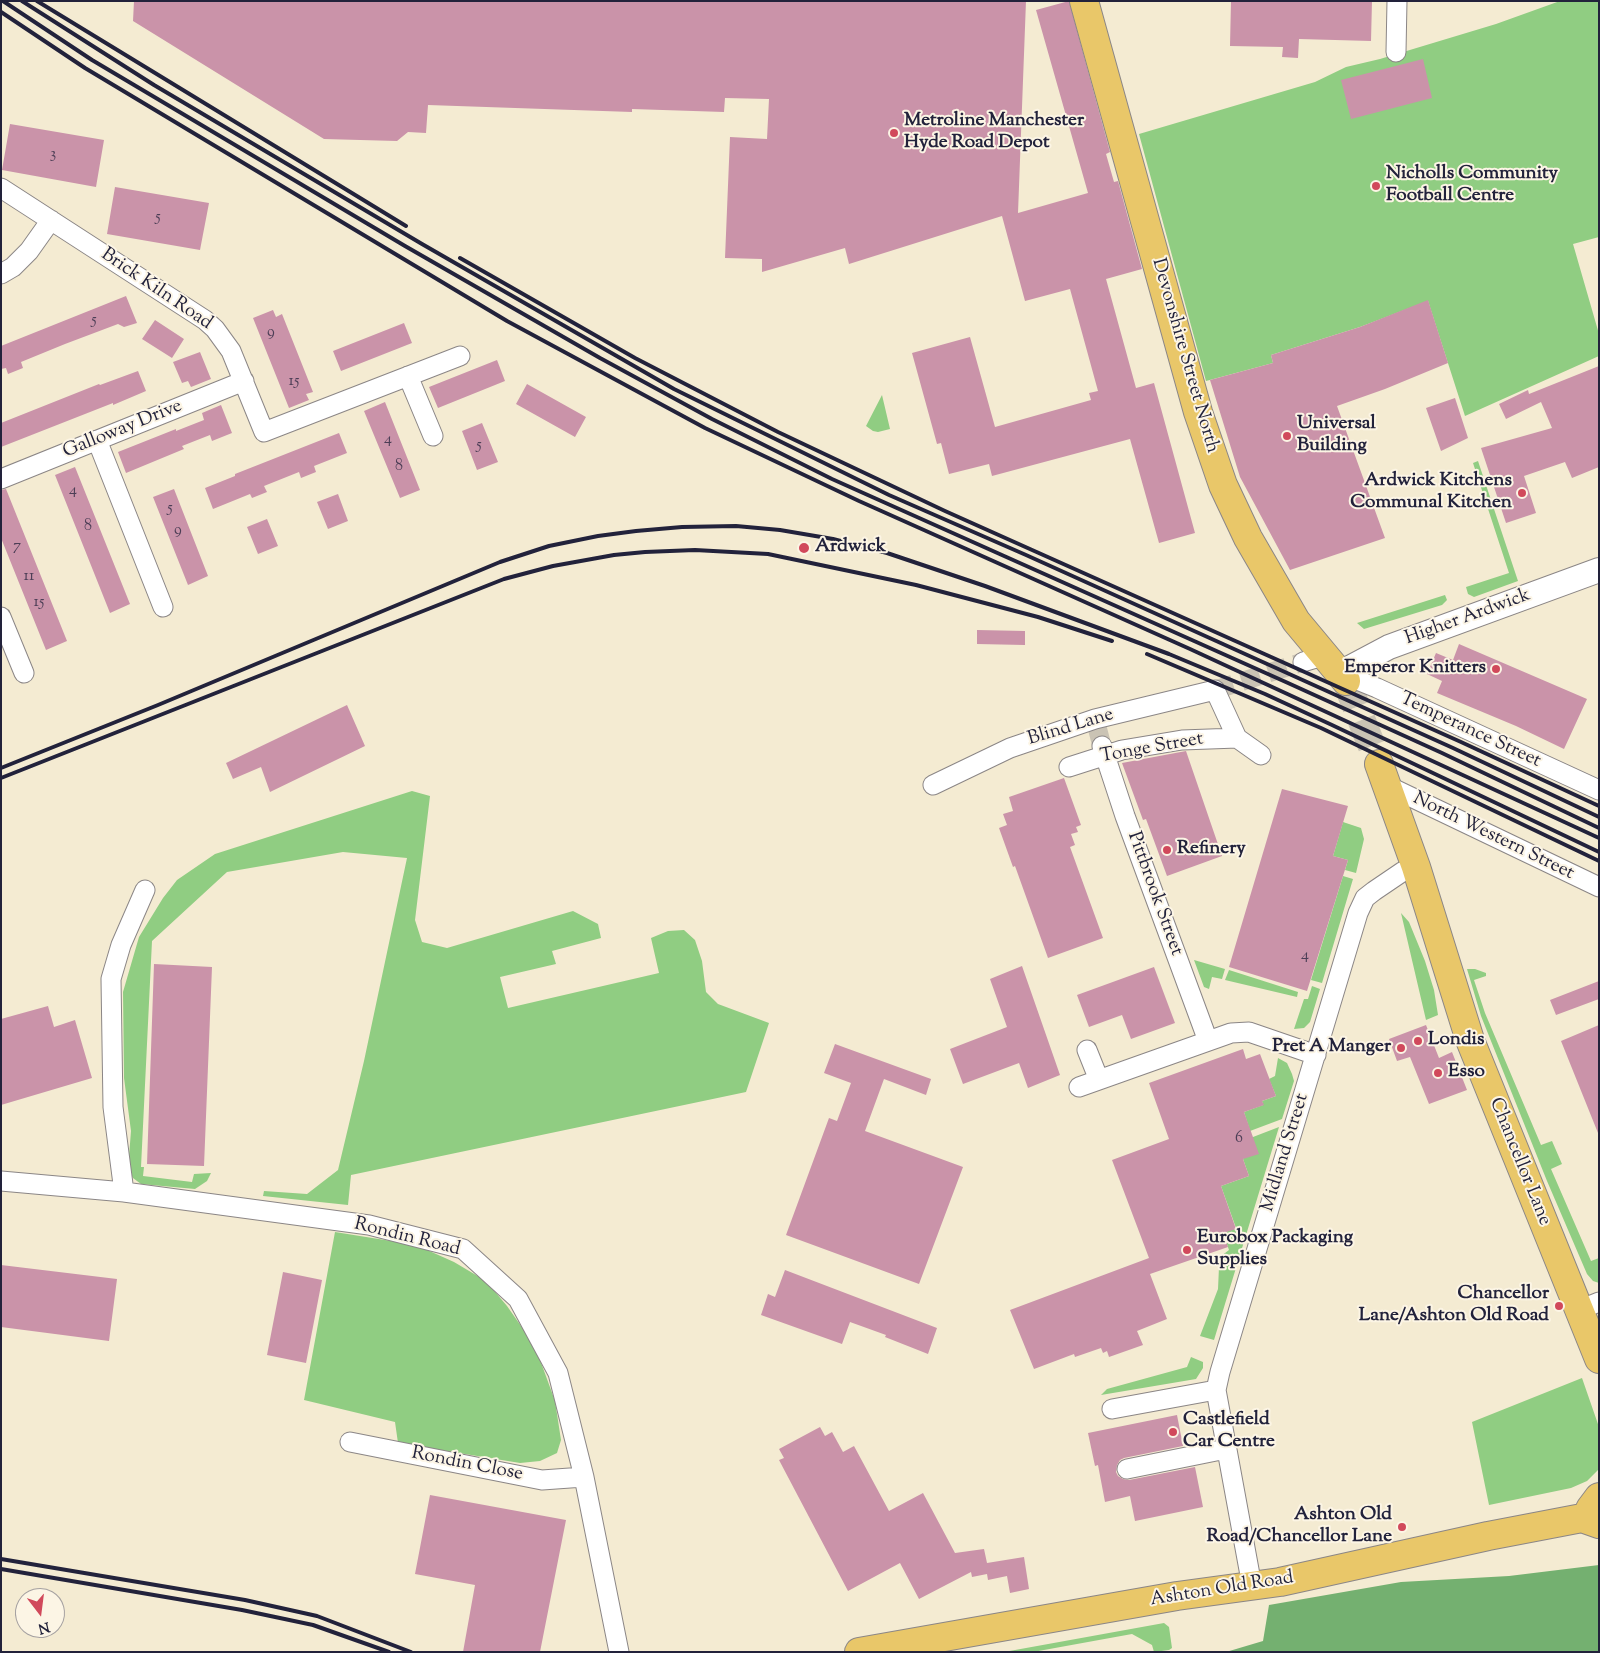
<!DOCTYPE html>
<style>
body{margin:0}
#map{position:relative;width:1600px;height:1653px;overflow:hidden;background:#f4ebd2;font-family:"Sorts Mill Goudy",serif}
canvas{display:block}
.frame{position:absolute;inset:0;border:2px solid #22223b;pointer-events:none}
.north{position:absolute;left:15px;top:1588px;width:50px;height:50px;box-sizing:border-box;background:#fcf5e5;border:1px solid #a5a1a1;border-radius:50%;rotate:165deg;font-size:14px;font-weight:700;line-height:20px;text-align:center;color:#22223b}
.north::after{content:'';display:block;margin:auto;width:18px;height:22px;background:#d1495b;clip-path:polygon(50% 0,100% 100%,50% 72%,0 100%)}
</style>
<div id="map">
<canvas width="1600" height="1653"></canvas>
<div class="frame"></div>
<div class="north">N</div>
</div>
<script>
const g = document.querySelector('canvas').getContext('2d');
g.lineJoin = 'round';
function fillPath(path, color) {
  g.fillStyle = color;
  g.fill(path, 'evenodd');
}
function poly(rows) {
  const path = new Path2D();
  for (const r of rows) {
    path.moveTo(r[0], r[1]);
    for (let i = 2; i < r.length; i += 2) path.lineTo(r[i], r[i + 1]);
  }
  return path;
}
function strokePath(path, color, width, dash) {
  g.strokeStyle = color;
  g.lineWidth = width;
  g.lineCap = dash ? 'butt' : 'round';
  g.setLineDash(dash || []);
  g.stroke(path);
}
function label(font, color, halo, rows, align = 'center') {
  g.font = font + ' "Sorts Mill Goudy",serif';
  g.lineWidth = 4;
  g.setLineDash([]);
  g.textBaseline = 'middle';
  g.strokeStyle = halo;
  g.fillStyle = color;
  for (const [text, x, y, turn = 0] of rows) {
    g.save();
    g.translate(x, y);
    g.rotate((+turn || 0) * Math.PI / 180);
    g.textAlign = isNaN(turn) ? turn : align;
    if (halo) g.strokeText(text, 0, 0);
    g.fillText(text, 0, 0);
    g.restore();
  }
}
const green = poly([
 [1560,1,1599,1,1599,237,1573,244,1599,334,1599,356,1465,416,1428,301,1360,327,1271,355,1273,363,1206,381,1139,134,1315,82,1346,67,1380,59,1496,24],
 [882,395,890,429,878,432,873,431,866,426],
 [1478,461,1518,581,1474,597,1468,594,1466,587,1509,573,1473,463],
 [1445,595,1447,600,1442,605,1364,629,1357,623],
 [412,791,430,796,415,920,422,942,447,948,573,911,598,924,601,938,552,951,556,964,500,977,508,1008,659,973,651,938,668,931,684,930,695,940,702,961,706,992,718,1004,769,1023,746,1092,351,1175,348,1205,263,1196,264,1191,307,1194,338,1170,364,1061,407,858,343,852,227,872,152,941,141,1167,144,1167,143,1176,192,1182,194,1174,211,1173,207,1181,195,1189,141,1184,133,1178,128,1169,131,1131,124,1078,123,992,139,937,163,898,177,880,215,854],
 [1343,822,1361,828,1364,839,1356,873,1345,870,1348,860,1333,856],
 [1343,876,1353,879,1322,983,1311,980],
 [1401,913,1409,922,1425,961,1434,990,1438,1015,1426,1020],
 [1194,960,1225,969,1222,979,1212,977,1209,989,1204,987],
 [1467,969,1475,969,1486,973,1486,976,1474,980,1485,1013,1541,1145,1552,1141,1562,1164,1551,1169,1591,1261,1599,1258,1599,1283,1593,1281,1587,1274,1547,1181,1481,1016],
 [1229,970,1298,992,1297,997,1225,980],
 [1312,986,1320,989,1310,1022,1304,1028,1294,1029,1304,999,1308,999],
 [1278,1058,1287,1063,1292,1074,1294,1081,1282,1119,1250,1131,1244,1112,1263,1105,1262,1101,1276,1096,1269,1079,1275,1076],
 [1279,1127,1214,1340,1200,1336,1218,1289,1219,1267,1217,1259,1229,1250,1223,1233,1236,1228,1221,1186,1249,1176,1243,1159,1253,1137],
 [335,1232,416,1245,454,1262,486,1281,507,1306,535,1346,555,1401,561,1440,557,1453,540,1461,520,1463,398,1443,395,1422,304,1400],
 [1191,1357,1203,1362,1203,1368,1196,1379,1101,1395,1107,1389,1187,1367],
 [1582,1378,1599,1427,1598,1470,1587,1481,1571,1488,1489,1505,1472,1422],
 [1164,1623,1169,1627,1172,1648,1169,1650,1154,1652,1152,1645,1132,1634,1033,1652,1004,1652]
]);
const forest = poly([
 [1599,1565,1599,1652,1226,1652,1263,1641,1269,1605,1401,1582,1509,1576]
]);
const building = poly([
 [134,1,1026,1,1018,213,1088,193,1036,10,1069,1,1110,152,1106,154,1114,182,1118,181,1142,269,1106,279,1136,388,1154,383,1195,533,1159,543,1130,439,992,476,989,464,949,474,941,443,937,444,912,353,970,337,995,427,1091,400,1089,393,1098,391,1070,289,1025,301,1002,216,849,264,845,248,762,272,762,259,725,258,730,137,767,139,769,99,725,98,724,112,632,109,632,112,428,105,426,133,408,132,397,141,324,139,133,21],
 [1231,1,1372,1,1371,41,1299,39,1298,58,1282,57,1283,47,1230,46],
 [1423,59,1432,98,1351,119,1341,80],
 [10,124,104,140,96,187,2,170],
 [115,187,209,203,200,250,107,234],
 [126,296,137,323,124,327,118,324,65,344,21,362,23,368,8,374,6,368,1,369,1,346],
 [1428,300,1448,363,1385,389,1337,406,1385,538,1290,570,1240,477,1210,380,1273,363,1271,355,1360,327],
 [273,310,276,317,282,314,313,392,306,394,309,400,289,408,253,318],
 [155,320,184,339,172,358,142,339],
 [404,323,412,343,341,371,333,351],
 [200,352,211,379,191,387,188,381,182,383,173,362],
 [497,360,505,381,438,408,429,387],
 [1599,366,1599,467,1572,478,1565,462,1524,476,1536,513,1506,523,1481,448,1552,428,1541,402,1506,419,1499,404,1528,390,1529,394],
 [138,371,146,391,113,405,113,403,1,447,1,423,99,384,100,385],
 [527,384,586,417,575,437,516,404],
 [1455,398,1468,438,1441,451,1426,408],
 [385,402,420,490,400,498,364,411],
 [221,405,232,433,212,441,210,435,182,446,184,449,126,473,118,452,176,429,176,431,204,420,202,413],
 [482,423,498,462,477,470,462,431],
 [339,433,347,453,314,466,316,472,301,478,299,472,264,486,267,492,252,498,250,494,213,509,205,488,235,476,235,474],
 [75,467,130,604,110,613,55,475],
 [6,489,67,641,46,650,1,538,1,490],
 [174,489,208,576,188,585,153,497],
 [338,494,348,521,328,529,317,502],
 [267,519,278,546,258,554,247,527],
 [977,630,1025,631,1025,645,977,644],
 [1459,644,1587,699,1564,749,1516,726,1437,693,1442,681,1427,674,1436,653,1453,660],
 [347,705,365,746,270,792,261,767,233,779,226,763],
 [1186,751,1222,856,1167,876,1146,819,1143,820,1122,763],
 [1064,778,1081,825,1076,827,1078,832,1071,834,1075,845,1070,847,1103,938,1048,958,1015,866,1013,867,999,828,1007,825,1003,814,1013,811,1009,797],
 [1282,789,1348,806,1333,856,1348,860,1307,991,1229,967],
 [154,964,212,967,204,1166,147,1164],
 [1022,966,1060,1075,1028,1088,1019,1063,963,1084,950,1049,1007,1027,990,979],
 [1154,967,1175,1023,1131,1039,1122,1015,1089,1027,1077,995],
 [1599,981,1599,999,1556,1015,1550,1000],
 [48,1006,54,1027,75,1020,92,1078,1,1105,1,1019],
 [1426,1025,1439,1058,1452,1052,1467,1090,1429,1104,1410,1057,1397,1061,1389,1039],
 [1599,1025,1599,1133,1598,1133,1561,1041],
 [835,1044,931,1079,926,1095,884,1079,865,1131,963,1167,919,1284,786,1235,829,1118,837,1121,851,1083,824,1073],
 [1243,1049,1246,1059,1260,1054,1276,1096,1262,1101,1264,1105,1244,1112,1259,1154,1243,1159,1249,1176,1221,1186,1236,1229,1223,1233,1228,1247,1150,1274,1167,1319,1137,1331,1143,1345,1109,1357,1107,1351,1103,1353,1101,1348,1075,1357,1074,1354,1034,1369,1010,1310,1149,1258,1112,1160,1169,1139,1149,1083],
 [1,1265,117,1279,109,1341,1,1327],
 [785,1270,937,1328,928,1354,885,1337,886,1335,850,1322,842,1344,761,1315,768,1294,775,1297],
 [283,1272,322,1280,306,1363,267,1355],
 [1177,1415,1183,1446,1124,1458,1120,1460,1117,1465,1116,1472,1118,1476,1123,1479,1129,1480,1195,1467,1203,1507,1135,1521,1130,1496,1105,1502,1098,1465,1095,1466,1088,1433],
 [820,1427,825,1436,832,1432,843,1452,854,1446,889,1511,923,1493,955,1553,984,1549,987,1563,1024,1557,1029,1589,1010,1593,1007,1576,988,1580,987,1574,972,1577,971,1572,919,1599,900,1563,848,1591,779,1460,784,1458,779,1449],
 [430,1495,566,1520,540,1652,463,1652,475,1585,415,1574]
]);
const minorTunnel = poly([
 [1215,690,1303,662],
 [1097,727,1102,746]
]);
const trunkTunnel = poly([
 [1346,681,1379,764]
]);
const minor = poly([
 [1396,52,1397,1],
 [1,188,205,320,215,329,231,351,264,432,460,356],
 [1,274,13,267,29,251,51,220],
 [408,376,433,436],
 [97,440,163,607],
 [1,479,244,381],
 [1,617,24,673],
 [1303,662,1313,659,1322,652],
 [1340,673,1377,688,1599,790],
 [1102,746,1125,816,1208,1041],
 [1069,767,1122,750,1182,740,1237,738],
 [933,785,1010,748,1095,719,1215,690,1237,738,1261,755],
 [1388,786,1599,887],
 [1087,1050,1099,1080],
 [1079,1087,1231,1033,1249,1032,1316,1055],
 [1,1181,124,1192,369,1225,463,1249,518,1299,558,1373,584,1477,619,1652],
 [124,1192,113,1107,111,979,121,945,145,890],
 [1579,1310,1599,1302],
 [1112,1409,1216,1390],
 [350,1442,542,1480,584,1477],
 [1127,1469,1226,1449],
 [1252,1586,1216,1390,1220,1372,1358,913,1365,898,1374,891,1402,872,1416,867]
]);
const tertiary = poly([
 [1340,673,1389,647,1599,570]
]);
const trunk = poly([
 [1084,1,1198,412,1223,485,1248,538,1296,621,1346,681],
 [1379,764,1416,867,1470,1040,1599,1359],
 [1590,1509,1599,1497],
 [859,1652,1177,1596,1280,1582,1488,1536,1582,1518,1599,1524]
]);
const rail = poly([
 [3,1,92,60,405,246,600,358,712,419,832,479,1288,683,1442,753,1599,828],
 [22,1,154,85,422,244,674,389,889,495,1026,555,1453,748,1599,817],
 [37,1,406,226],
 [1,12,85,68,507,321,705,428,859,501,1190,649,1599,838],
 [460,258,635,358,778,432,945,511,1461,742,1599,806],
 [1147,654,1321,728,1599,861],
 [1,768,158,705,500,562,549,546,598,536,636,531,682,527,736,526,780,530,833,539,887,553,985,586,1169,654,1265,694,1332,725,1599,852],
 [1,778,504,579,553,566,614,555,645,552,695,550,768,554,916,585,1038,617,1112,641],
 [1,1559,245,1600,317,1616,411,1652],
 [1,1569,242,1610,313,1625,389,1652]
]);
const markers = [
 [894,133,5,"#d1495b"],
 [1376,186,5,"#d1495b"],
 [1287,436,5,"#d1495b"],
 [1522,493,5,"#d1495b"],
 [804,548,6,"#d1495b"],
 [1496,669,5,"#d1495b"],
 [1167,850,5,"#d1495b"],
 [1418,1041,5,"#d1495b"],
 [1401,1048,5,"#d1495b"],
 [1438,1073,5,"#d1495b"],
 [1187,1250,5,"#d1495b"],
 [1559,1306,5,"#d1495b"],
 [1173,1432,5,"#d1495b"],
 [1402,1527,5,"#d1495b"]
];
const numberNames = [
 ["3",53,155],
 ["5",158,218],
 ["5",94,321],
 ["9",271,333],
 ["15",294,382],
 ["4",388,440],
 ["5",479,446],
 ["8",399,467],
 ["4",73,491],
 ["5",170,509],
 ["8",88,527],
 ["9",178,531],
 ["7",17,547],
 ["11",29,577],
 ["15",39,603],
 ["4",1305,956],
 ["6",1239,1139]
];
const poiNames = [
 ["Metroline Manchester",904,122],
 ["Hyde Road Depot",904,144],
 ["Nicholls Community",1386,175],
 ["Football Centre",1386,197],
 ["Universal",1297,425],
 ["Building",1297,447],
 ["Ardwick Kitchens",1512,482,"right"],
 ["Communal Kitchen",1512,504,"right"],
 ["Ardwick",815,548],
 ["Emperor Knitters",1486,669,"right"],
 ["Refinery",1177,850],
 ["Londis",1428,1041],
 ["Pret A Manger",1391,1048,"right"],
 ["Esso",1448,1073],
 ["Eurobox Packaging",1197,1239],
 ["Supplies",1197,1261],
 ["Chancellor",1549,1295,"right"],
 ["Lane/Ashton Old Road",1549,1317,"right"],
 ["Castlefield",1183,1421],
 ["Car Centre",1183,1443],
 ["Ashton Old",1392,1516,"right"],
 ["Road/Chancellor Lane",1392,1538,"right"]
];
const streetNames = [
 ["Brick Kiln Road",156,290,34],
 ["Devonshire Street North",1184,356,74],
 ["Galloway Drive",123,430,-22],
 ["Higher Ardwick",1468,618,-20],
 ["Blind Lane",1071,728,-17],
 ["Temperance Street",1470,731,25],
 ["Tonge Street",1152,749,-10],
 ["North Western Street",1493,837,26],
 ["Pittbrook Street",1154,894,70],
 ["Midland Street",1286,1153,-73],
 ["Chancellor Lane",1519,1162,68],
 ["Rondin Road",407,1238,14],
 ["Rondin Close",467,1465,11],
 ["Ashton Old Road",1222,1590,-9]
];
fillPath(green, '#90cd82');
fillPath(forest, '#74b070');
fillPath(building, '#ca93a9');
strokePath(minorTunnel, '#cac3b4', 19, [19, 9]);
strokePath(trunkTunnel, '#cac3b4', 28, [28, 14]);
strokePath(minor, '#8b8686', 21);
strokePath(tertiary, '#8b8686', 26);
strokePath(trunk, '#8b8686', 30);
strokePath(minor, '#fff', 19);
strokePath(tertiary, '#fff', 24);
strokePath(trunk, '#e9c769', 28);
strokePath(rail, '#22223b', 4);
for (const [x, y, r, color] of markers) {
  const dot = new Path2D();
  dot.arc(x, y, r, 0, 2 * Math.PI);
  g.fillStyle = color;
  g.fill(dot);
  strokePath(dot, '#fcf5e5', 2);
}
label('16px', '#4c3e56', null, numberNames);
label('bold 19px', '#22223b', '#fcf5e5', poiNames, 'left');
label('19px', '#22223b', '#fcf5e5', streetNames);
</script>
